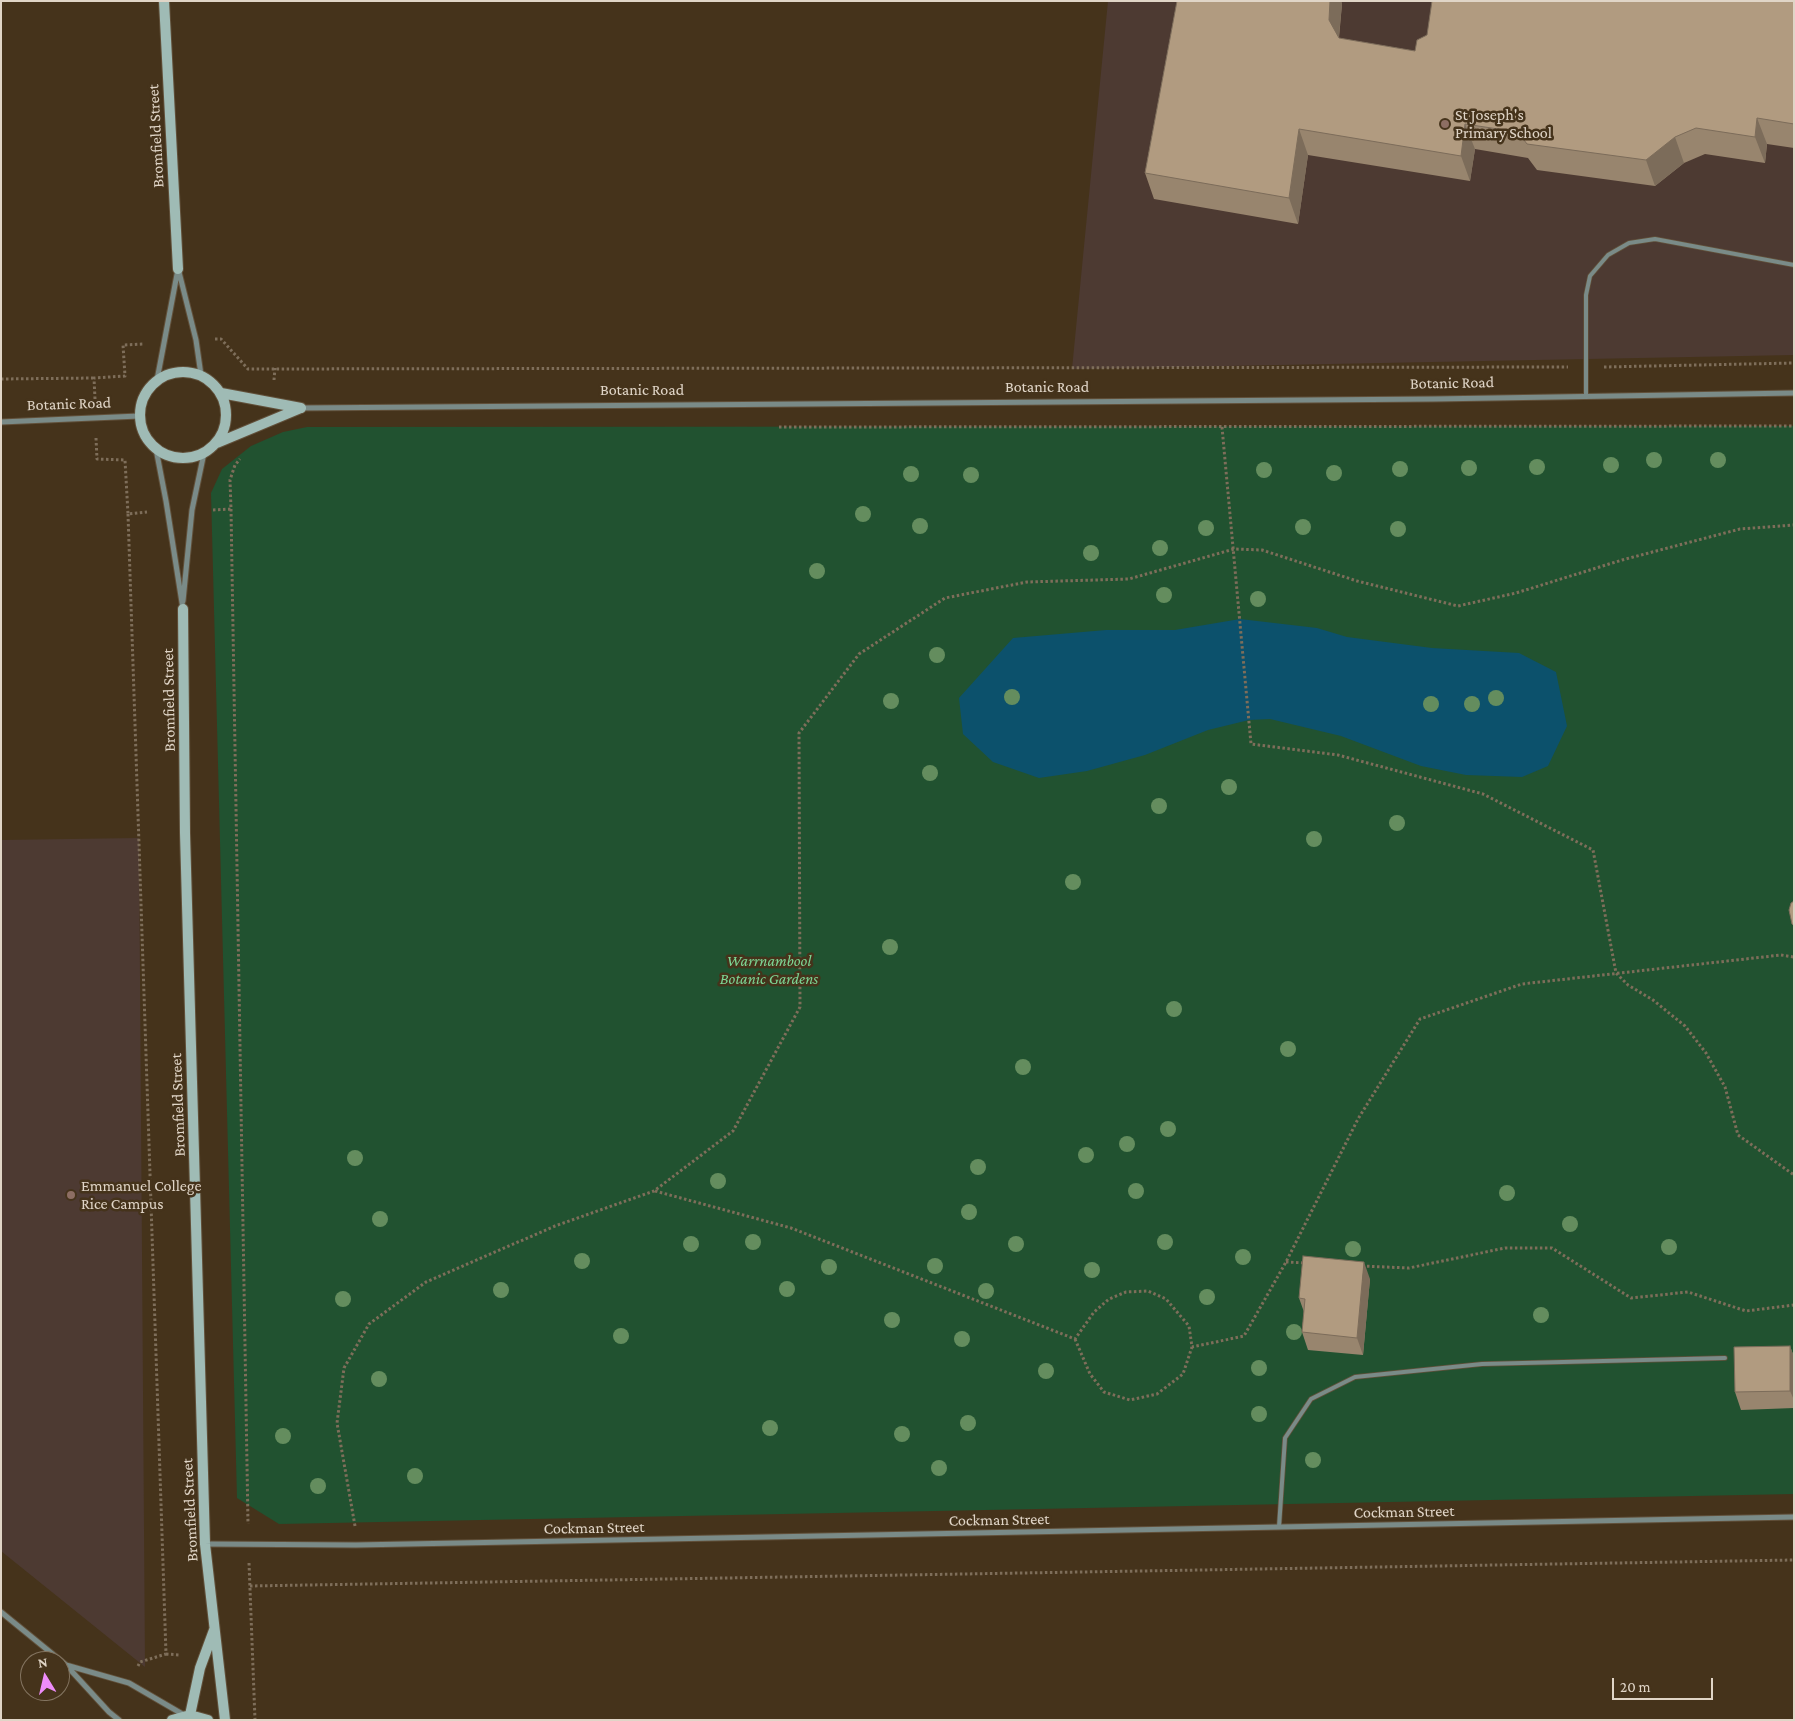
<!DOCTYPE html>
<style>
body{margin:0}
#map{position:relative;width:1795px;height:1721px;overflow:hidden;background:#45331b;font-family:"Crimson Pro",serif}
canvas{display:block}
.frame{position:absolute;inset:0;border:2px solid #e0d5c7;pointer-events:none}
.north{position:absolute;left:20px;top:1651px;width:50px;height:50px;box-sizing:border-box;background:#45331b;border:1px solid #837460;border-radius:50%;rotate:351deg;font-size:14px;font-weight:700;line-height:20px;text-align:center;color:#e0d5c7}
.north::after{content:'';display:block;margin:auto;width:18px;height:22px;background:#ed8cf9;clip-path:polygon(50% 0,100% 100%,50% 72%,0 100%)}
.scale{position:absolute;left:1612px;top:1678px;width:101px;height:22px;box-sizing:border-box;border:2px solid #e0d5c7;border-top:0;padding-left:6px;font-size:15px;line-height:18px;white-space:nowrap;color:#e0d5c7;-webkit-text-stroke:4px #45331b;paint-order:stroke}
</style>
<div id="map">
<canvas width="1795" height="1721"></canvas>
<div class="frame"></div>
<div class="north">N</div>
<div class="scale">20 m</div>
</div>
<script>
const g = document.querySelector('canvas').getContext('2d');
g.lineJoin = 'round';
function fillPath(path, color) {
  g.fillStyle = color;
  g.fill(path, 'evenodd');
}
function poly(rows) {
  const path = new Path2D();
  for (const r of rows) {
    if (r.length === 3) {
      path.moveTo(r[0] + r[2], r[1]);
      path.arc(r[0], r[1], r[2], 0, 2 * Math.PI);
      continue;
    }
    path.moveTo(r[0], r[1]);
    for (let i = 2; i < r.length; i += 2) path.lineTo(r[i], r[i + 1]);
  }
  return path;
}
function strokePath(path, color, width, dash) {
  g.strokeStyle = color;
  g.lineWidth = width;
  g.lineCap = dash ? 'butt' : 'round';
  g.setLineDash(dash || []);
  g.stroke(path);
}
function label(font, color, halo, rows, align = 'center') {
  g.font = font + ' "Crimson Pro",serif';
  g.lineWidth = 5;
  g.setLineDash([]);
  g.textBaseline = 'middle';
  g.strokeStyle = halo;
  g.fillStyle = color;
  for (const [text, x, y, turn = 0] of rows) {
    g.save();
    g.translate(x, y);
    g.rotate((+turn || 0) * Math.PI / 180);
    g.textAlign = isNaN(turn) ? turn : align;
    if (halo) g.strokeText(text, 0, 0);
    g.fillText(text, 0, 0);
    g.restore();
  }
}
const education = poly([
 [1108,1,1794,1,1794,355,1072,369],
 [139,838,145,1667,1,1551,1,840]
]);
const green = poly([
 [1794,426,1794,1494,279,1524,237,1498,211,493,222,469,251,446,283,432,307,427]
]);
const water = poly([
 [1240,619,1317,628,1347,637,1432,648,1519,653,1556,672,1567,726,1548,766,1522,777,1466,775,1421,766,1341,736,1270,719,1249,720,1208,730,1145,755,1087,771,1039,778,993,762,963,734,959,698,1013,638,1106,630,1175,630]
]);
const path = poly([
 [215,339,221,339,248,369,1568,367],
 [1604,367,1794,363],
 [1,379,94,378],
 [274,380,275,368],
 [95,399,94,378,125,376,123,345,144,344],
 [779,427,1794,426],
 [1222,427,1251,744,1338,755,1483,794,1593,850,1616,973,1628,985,1653,1000,1685,1026,1706,1053,1725,1087,1738,1135,1794,1175],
 [96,438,97,459,125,460,128,514,147,512],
 [231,509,248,1524],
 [213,510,231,509,230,480,235,465,240,459],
 [128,514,166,1654,140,1662,138,1666],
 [655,1191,791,1228,1075,1339,1094,1312,1109,1299,1126,1292,1148,1291,1166,1299,1189,1326,1192,1347,1244,1336,1286,1262,1358,1119,1420,1019,1522,984,1781,955,1794,957],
 [1286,1262,1306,1263],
 [1362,1266,1409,1268,1505,1248,1552,1248,1631,1298,1688,1292,1746,1311,1794,1305],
 [1075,1339,1090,1374,1104,1392,1130,1400,1157,1394,1183,1374,1192,1347],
 [355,1526,337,1423,344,1368,369,1324,426,1282,555,1226,654,1191,733,1131,800,1007,799,733,859,654,945,598,1027,582,1129,579,1234,549,1262,550,1357,581,1458,606,1516,593,1622,560,1740,529,1794,525],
 [249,1563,255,1720],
 [250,1586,1794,1560],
 [166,1654,180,1655]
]);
const lane = poly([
 [1586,397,1586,295,1590,276,1608,255,1629,243,1655,239,1794,265],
 [1279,1527,1285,1438,1311,1399,1355,1377,1482,1364,1725,1358]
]);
const street = poly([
 [179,272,196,340,201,375],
 [157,380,178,269],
 [301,408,1434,399,1794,393],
 [1,422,139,416],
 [156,449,166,501,183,609],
 [183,601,192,510,204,453],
 [205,1544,356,1545,1794,1517],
 [1,1612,66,1665,109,1712,119,1720],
 [66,1665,129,1683,184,1715]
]);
const secondary = poly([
 [164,1,178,269],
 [183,415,43],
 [221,393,301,408],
 [217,443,301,408],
 [183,609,185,833,205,1544,225,1720],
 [190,1715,200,1668,214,1630],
 [172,1720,190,1715,208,1720]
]);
const trees = [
 [1654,460],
 [1718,460],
 [1611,465],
 [1537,467],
 [1469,468],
 [1400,469],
 [1264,470],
 [1334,473],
 [911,474],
 [971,475],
 [863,514],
 [920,526],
 [1303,527],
 [1206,528],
 [1398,529],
 [1160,548],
 [1091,553],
 [817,571],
 [1164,595],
 [1258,599],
 [937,655],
 [1012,697],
 [1496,698],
 [891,701],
 [1431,704],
 [1472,704],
 [930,773],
 [1229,787],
 [1159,806],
 [1397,823],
 [1314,839],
 [1073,882],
 [890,947],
 [1174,1009],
 [1288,1049],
 [1023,1067],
 [1168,1129],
 [1127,1144],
 [1086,1155],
 [355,1158],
 [978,1167],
 [718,1181],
 [1136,1191],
 [1507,1193],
 [969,1212],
 [380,1219],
 [1570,1224],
 [753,1242],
 [1165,1242],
 [691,1244],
 [1016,1244],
 [1669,1247],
 [1353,1249],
 [1243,1257],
 [582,1261],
 [935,1266],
 [829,1267],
 [1092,1270],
 [787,1289],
 [501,1290],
 [986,1291],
 [1207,1297],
 [343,1299],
 [1541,1315],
 [892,1320],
 [1294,1332],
 [621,1336],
 [962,1339],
 [1259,1368],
 [1046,1371],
 [379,1379],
 [1259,1414],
 [968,1423],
 [770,1428],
 [902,1434],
 [283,1436],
 [1313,1460],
 [939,1468],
 [415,1476],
 [318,1486]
];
const wall = poly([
 [1177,1,1341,1,1342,4,1339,38,1415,51,1427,35,1794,1,1794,148,1767,144,1765,163,1705,154,1684,163,1655,186,1537,170,1528,158,1475,149,1470,181,1308,155,1298,224,1154,199,1145,173],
 [1370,1279,1363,1355,1308,1350,1302,1332,1304,1312,1299,1298],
 [1790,1346,1794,1357,1794,1408,1741,1410,1735,1392]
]);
const shadedWall = poly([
 [1330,1,1341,1,1342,4,1338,45,1329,20],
 [1757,118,1767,144,1765,163,1755,137],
 [1465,124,1475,149,1470,181,1461,156],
 [1299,129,1308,155,1298,224,1289,198],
 [1675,137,1684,163,1655,186,1646,160],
 [1364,1262,1370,1279,1363,1355,1357,1338],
 [1790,1346,1794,1357,1794,1400,1790,1391]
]);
const building = poly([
 [1177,1,1330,1,1329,20,1339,38,1415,51,1417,40,1427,35,1432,1,1794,1,1794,124,1757,118,1755,137,1696,128,1675,137,1646,160,1527,144,1518,132,1465,124,1461,156,1299,129,1289,198,1145,173,1177,1],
 [1794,901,1794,926,1792,924,1789,910,1791,903,1794,901],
 [1303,1256,1364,1262,1357,1338,1302,1332,1305,1299,1299,1298,1303,1256],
 [1790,1346,1790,1391,1735,1392,1734,1347,1790,1346]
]);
const markers = [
 [1445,124,5,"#8d6e63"],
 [71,1195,5,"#8d6e63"]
];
const poiNames = [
 ["St Joseph's",1455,115],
 ["Primary School",1455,133],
 ["Emmanuel College",81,1186],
 ["Rice Campus",81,1204]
];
const streetNames = [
 ["Bromfield Street",156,136,-93],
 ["Botanic Road",1452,383,-1],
 ["Botanic Road",1047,387],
 ["Botanic Road",642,390],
 ["Botanic Road",69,404,-2],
 ["Bromfield Street",169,700,-91],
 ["Bromfield Street",178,1105,-92],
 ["Bromfield Street",190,1510,-93],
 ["Cockman Street",1404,1512,-1],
 ["Cockman Street",999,1520,-1],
 ["Cockman Street",594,1528,-1]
];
const parkNames = [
 ["Warrnambool",769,961],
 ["Botanic Gardens",769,979]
];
fillPath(education, '#4d3a32');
fillPath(green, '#215230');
fillPath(water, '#0c516c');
strokePath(lane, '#61503a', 5.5);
strokePath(street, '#61503a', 7);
strokePath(secondary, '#61503a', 12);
strokePath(path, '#7e6e5a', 3, [2.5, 2.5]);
strokePath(lane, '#7a8b88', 4);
strokePath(street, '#7a8b88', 5);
strokePath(secondary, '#9fbbb5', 10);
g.fillStyle = '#648d5e';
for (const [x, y] of trees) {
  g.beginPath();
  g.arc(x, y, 8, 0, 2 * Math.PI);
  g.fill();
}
fillPath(wall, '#98856e');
fillPath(shadedWall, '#7c6c5a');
fillPath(building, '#b19b80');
strokePath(building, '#7c6c5a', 1);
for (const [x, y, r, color] of markers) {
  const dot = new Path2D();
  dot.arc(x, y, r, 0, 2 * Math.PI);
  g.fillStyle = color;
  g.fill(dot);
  strokePath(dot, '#45331b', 2);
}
label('16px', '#e0d5c7', '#45331b', poiNames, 'left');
label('16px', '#e0d5c7', '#45331b', streetNames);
label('italic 16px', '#7dd695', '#45331b', parkNames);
</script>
